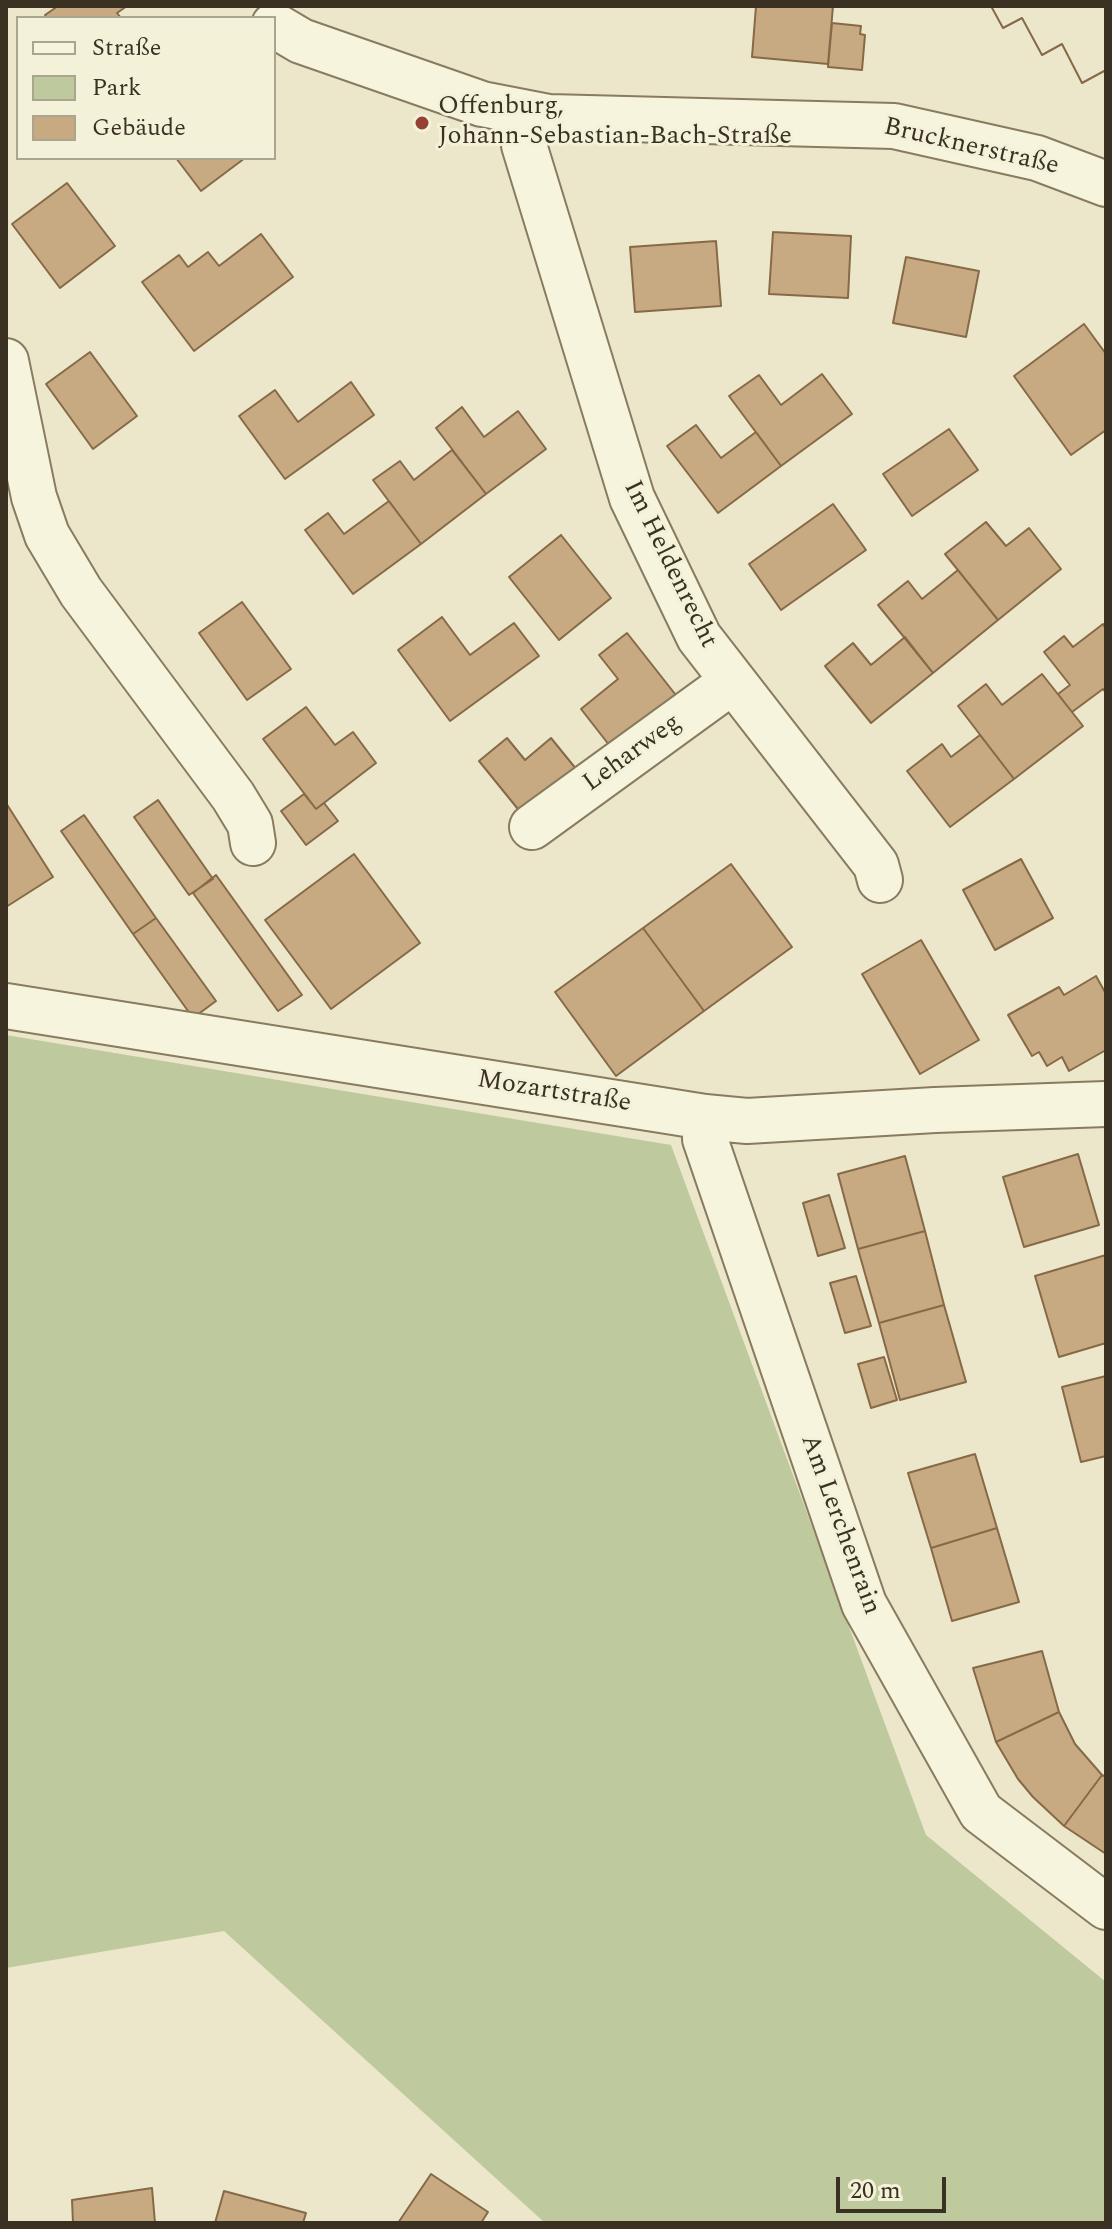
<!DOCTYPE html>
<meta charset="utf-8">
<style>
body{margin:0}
#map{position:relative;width:1112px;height:2229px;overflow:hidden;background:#ece7ca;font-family:Spectral,serif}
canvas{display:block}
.frame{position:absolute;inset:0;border:8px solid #3a3122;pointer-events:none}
.legend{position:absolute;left:16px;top:16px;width:260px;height:144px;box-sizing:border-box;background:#f4f1d9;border:2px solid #aaa490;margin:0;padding:10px 14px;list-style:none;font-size:24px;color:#3a3122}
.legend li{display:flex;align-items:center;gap:16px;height:40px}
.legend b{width:40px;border:2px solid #aaa490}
.scale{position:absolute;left:836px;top:2177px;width:110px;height:36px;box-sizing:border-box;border:4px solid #3a3122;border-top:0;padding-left:10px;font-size:24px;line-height:28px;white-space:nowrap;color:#3a3122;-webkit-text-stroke:6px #f4f1d9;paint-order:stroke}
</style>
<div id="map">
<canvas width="1112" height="2229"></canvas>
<div class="frame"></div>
<ul class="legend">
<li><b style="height:10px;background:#f7f4dd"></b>Straße</li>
<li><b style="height:22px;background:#beca9e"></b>Park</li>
<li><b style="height:22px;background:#c8aa82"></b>Gebäude</li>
</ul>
<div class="scale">20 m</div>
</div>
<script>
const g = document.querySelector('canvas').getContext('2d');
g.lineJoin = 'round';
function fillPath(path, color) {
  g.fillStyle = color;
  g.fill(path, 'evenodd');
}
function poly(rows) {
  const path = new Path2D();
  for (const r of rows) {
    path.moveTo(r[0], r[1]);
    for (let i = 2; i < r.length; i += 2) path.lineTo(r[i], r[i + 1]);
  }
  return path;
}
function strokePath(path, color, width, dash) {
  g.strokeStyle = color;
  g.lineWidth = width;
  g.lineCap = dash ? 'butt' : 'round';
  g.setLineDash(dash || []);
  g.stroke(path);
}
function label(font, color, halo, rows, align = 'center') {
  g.font = font + ' Spectral,serif';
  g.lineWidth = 6;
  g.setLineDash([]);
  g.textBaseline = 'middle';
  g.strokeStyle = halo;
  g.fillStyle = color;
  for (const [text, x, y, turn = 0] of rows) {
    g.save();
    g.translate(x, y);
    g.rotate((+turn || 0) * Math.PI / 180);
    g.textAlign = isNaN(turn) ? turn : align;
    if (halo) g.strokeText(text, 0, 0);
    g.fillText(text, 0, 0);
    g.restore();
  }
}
const green = poly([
 [6,1035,671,1145,926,1835,1106,1982,1106,2223,545,2223,224,1931,6,1968]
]);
const building = poly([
 [58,6,127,6,117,13,121,18,47,18,45,15,58,6],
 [756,6,833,6,828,64,752,57,756,6],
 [991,6,1106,6,1106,70,1082,83,1062,44,1042,55,1022,18,1003,28,991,6],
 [991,6,1106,6,1106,70,1082,83,1062,44,1042,55,1022,18,1003,28,991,6],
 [832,23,861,26,860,34,865,35,862,70,828,67,832,23],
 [176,158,245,158,201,191,176,158],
 [67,183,115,246,60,288,12,224,67,183],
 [773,232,851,236,848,298,769,294,773,232],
 [261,234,293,277,194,351,142,282,179,255,188,267,208,252,219,266,261,234],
 [716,241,721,306,635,312,630,247,716,241],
 [906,257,979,271,966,337,893,323,906,257],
 [1084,324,1106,354,1106,430,1071,455,1014,376,1084,324],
 [90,352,137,416,93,449,46,384,90,352],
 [822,374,852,414,781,466,729,396,759,375,781,405,822,374],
 [351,382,374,415,285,479,239,416,275,390,298,422,351,382],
 [462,407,484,437,518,411,546,449,486,494,436,428,462,407],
 [696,425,721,458,756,432,781,466,718,513,667,446,696,425],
 [949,429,978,470,912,516,883,474,949,429],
 [452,450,486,494,421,544,373,480,400,461,414,480,452,450],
 [389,501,421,544,353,594,305,530,328,513,344,534,389,501],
 [833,504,866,550,781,610,749,564,833,504],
 [986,522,1006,546,1029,528,1061,569,998,620,945,554,986,522],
 [561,535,611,598,559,640,509,577,561,535],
 [958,570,998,620,933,673,878,605,908,581,922,599,958,570],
 [242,602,291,669,247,700,199,633,242,602],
 [442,617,470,655,514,623,539,656,450,721,398,650,442,617],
 [1103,624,1106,629,1106,693,1103,689,1072,712,1058,694,1070,685,1044,652,1064,636,1073,647,1103,624],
 [627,633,679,699,613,750,581,709,618,679,599,655,627,633],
 [905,637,933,673,871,723,825,666,853,643,871,665,905,637],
 [1042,674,1083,726,1014,779,958,706,986,684,1002,705,1042,674],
 [306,707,335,745,353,732,376,763,316,809,263,739,306,707],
 [980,735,1014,779,950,827,907,771,942,744,951,757,980,735],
 [507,738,525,760,551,738,581,775,526,819,479,761,507,738],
 [304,794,316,809,324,803,338,821,306,845,281,811,304,794],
 [158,800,213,879,189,895,134,817,158,800],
 [6,803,53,877,6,907,6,803],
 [84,815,156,918,133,934,61,831,84,815],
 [354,854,420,943,331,1009,265,920,354,854],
 [1021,859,1053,918,995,950,963,890,1021,859],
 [731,864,792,947,704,1011,643,928,731,864],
 [216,875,302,995,278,1011,193,893,216,875],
 [156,918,216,1001,193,1018,133,934,156,918],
 [643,928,704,1011,616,1076,555,992,643,928],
 [921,940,979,1040,920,1074,862,974,921,940],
 [1096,976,1106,994,1106,1050,1069,1071,1062,1057,1047,1066,1039,1052,1032,1056,1008,1015,1059,987,1064,995,1096,976],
 [1078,1154,1099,1225,1024,1247,1003,1177,1078,1154],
 [905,1156,925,1231,858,1249,838,1174,905,1156],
 [829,1195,845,1248,818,1256,803,1203,829,1195],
 [925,1231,944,1305,879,1323,858,1249,925,1231],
 [1106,1255,1106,1343,1059,1357,1035,1276,1106,1255],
 [856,1276,871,1326,845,1333,830,1283,856,1276],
 [944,1305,966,1382,900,1400,879,1323,944,1305],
 [884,1357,897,1400,871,1408,858,1364,884,1357],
 [1106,1376,1106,1456,1081,1462,1062,1387,1106,1376],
 [975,1454,997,1528,931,1548,908,1473,975,1454],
 [997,1528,1019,1602,952,1621,931,1548,997,1528],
 [1042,1651,1059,1712,996,1742,973,1668,1042,1651],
 [1059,1712,1075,1744,1102,1775,1064,1826,1033,1797,1018,1779,996,1742,1059,1712],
 [1102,1775,1106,1777,1106,1854,1064,1826,1102,1775],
 [431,2174,488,2212,481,2223,398,2223,431,2174],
 [152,2188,155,2223,73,2223,72,2200,152,2188],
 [224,2191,306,2213,303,2223,215,2223,224,2191]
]);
const minor = poly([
 [274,25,301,41,482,104,549,117,894,126,1037,158,1106,184],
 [528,113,524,145,632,498,699,637,876,865,880,880],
 [6,361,34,497,47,535,81,592,233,796,250,824,253,843],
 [532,827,733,681],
 [6,1006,705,1117,747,1121,935,1110,1106,1104],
 [705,1117,705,1139,864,1604,981,1812,1106,1907]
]);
const markers = [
 [422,123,8,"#944133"]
];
const poiNames = [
 ["Offenburg,",438,108],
 ["Johann-Sebastian-Bach-Straße",438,138]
];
const streetNames = [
 ["Brucknerstraße",971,148,13],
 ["Im Heldenrecht",669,565,64],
 ["Leharweg",633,754,-36],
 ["Mozartstraße",554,1093,9],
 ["Am Lerchenrain",839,1525,70]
];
fillPath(green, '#beca9e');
fillPath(building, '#c8aa82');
strokePath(building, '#866946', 2);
strokePath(minor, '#887b5f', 48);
strokePath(minor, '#f7f4dd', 44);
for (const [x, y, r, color] of markers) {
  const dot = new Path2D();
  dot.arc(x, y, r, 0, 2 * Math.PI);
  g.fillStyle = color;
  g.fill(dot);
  strokePath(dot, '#f4f1d9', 3);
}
label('26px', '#3a3122', '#f4f1d9', poiNames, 'left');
label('26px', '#3a3122', '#f4f1d9', streetNames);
</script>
